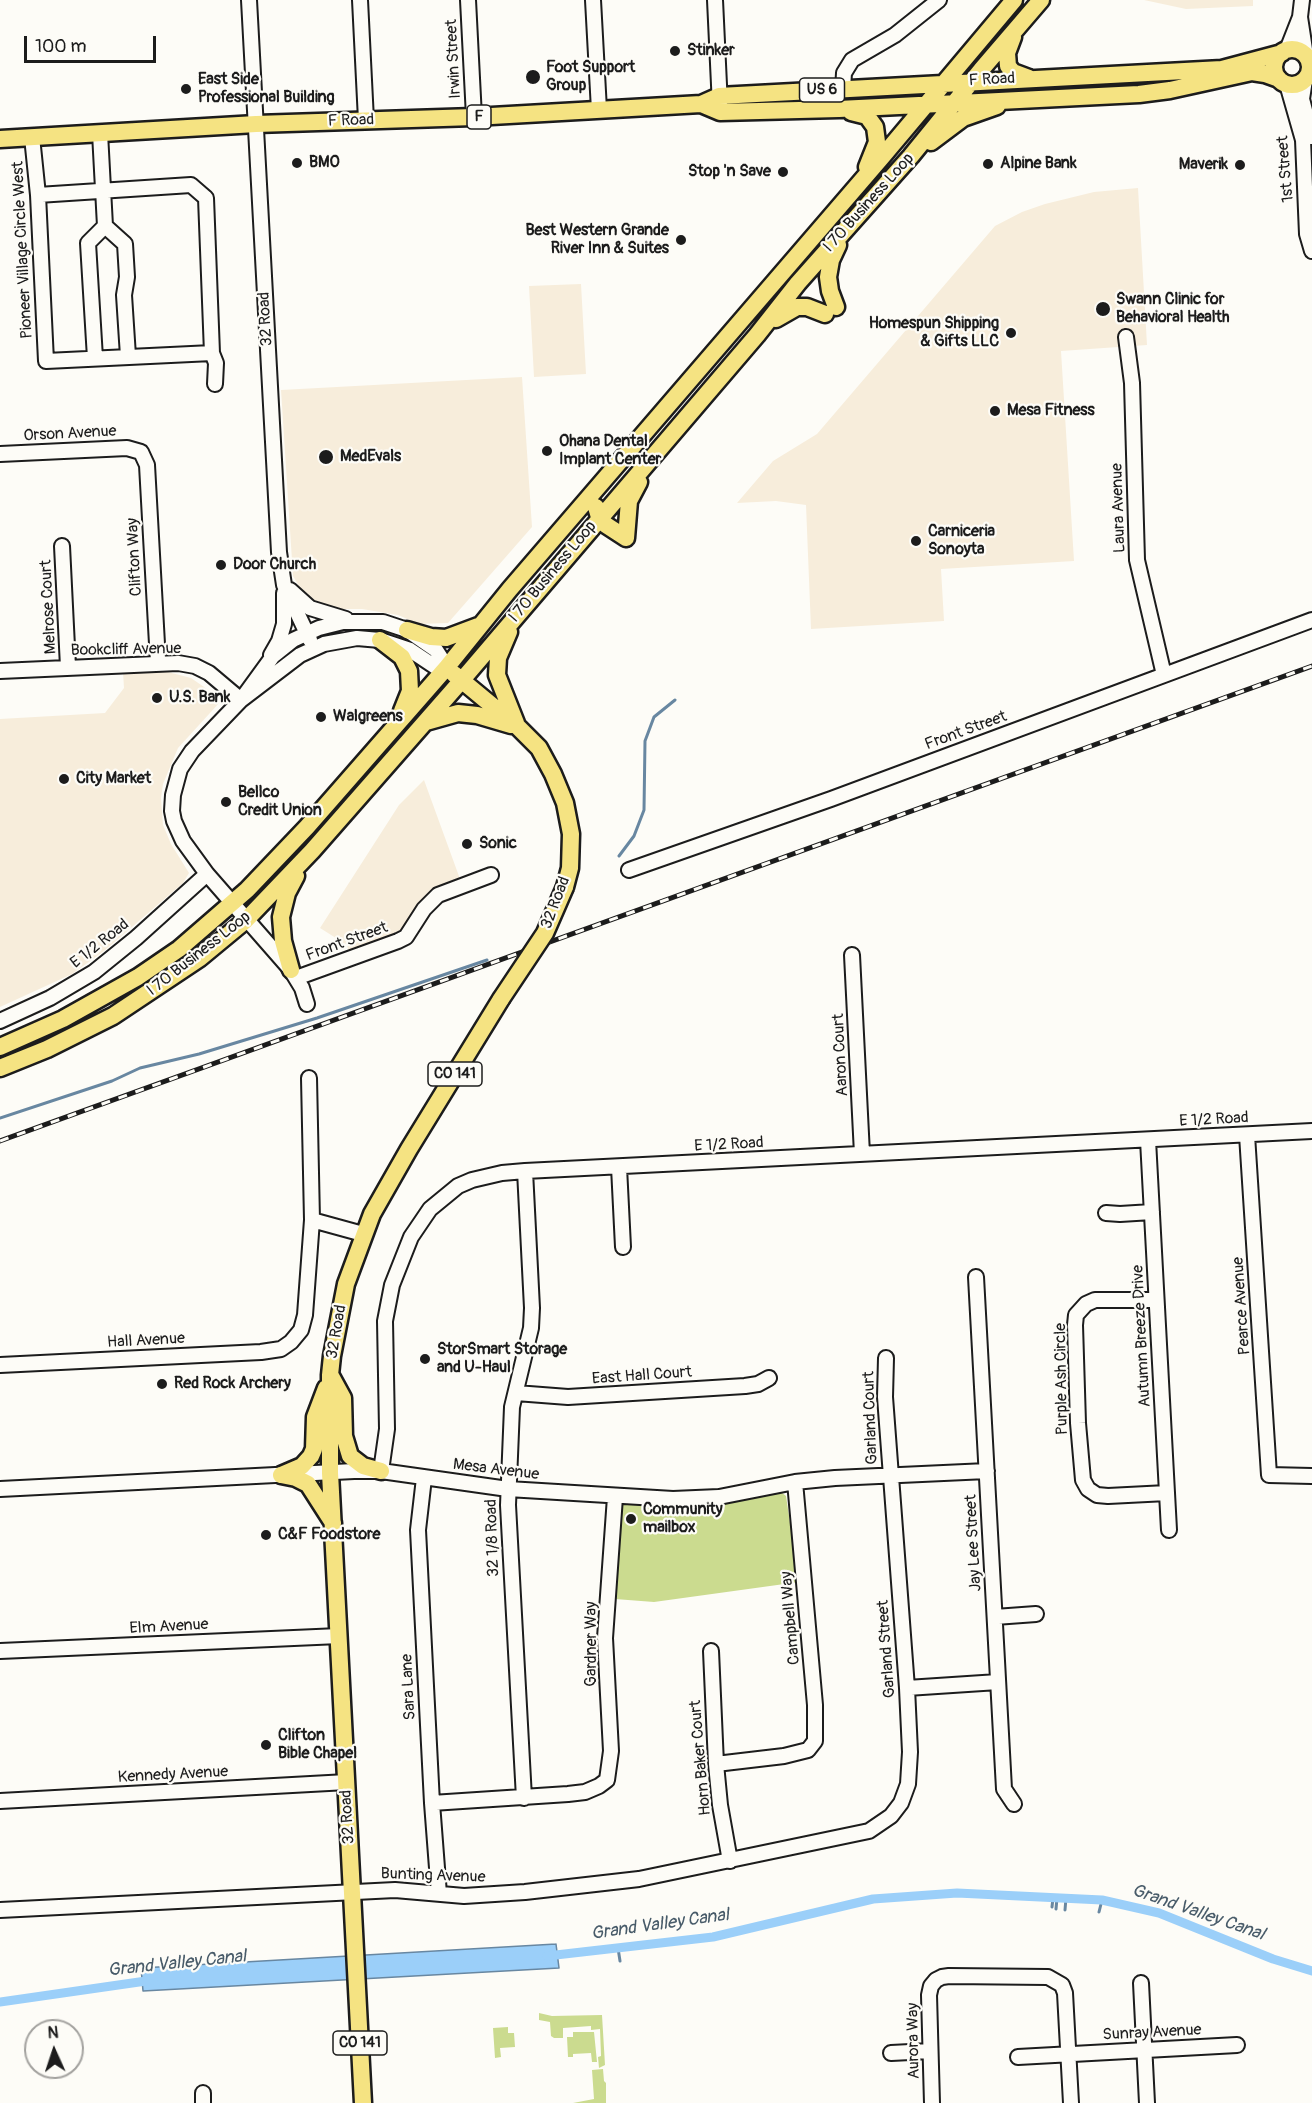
<!DOCTYPE html>
<style>
body{margin:0}
#map{position:relative;width:1312px;height:2103px;overflow:hidden;background:#fdfcf7;font-family:Pangolin,sans-serif}
canvas{display:block}
.north{position:absolute;left:24px;top:2019px;width:60px;height:60px;box-sizing:border-box;background:#fdfcf7;border:2px solid #a3a29f;border-radius:50%;rotate:357deg;font-size:16px;font-weight:700;line-height:24px;text-align:center;color:#1c1c1c}
.north::after{content:'';display:block;margin:auto;width:21px;height:27px;background:#1c1c1c;clip-path:polygon(50% 0,100% 100%,50% 72%,0 100%)}
.scale{position:absolute;left:24px;top:36px;width:132px;height:27px;box-sizing:border-box;border:3px solid #1c1c1c;border-top:0;padding-left:8px;font-size:18px;line-height:21px;white-space:nowrap;color:#1c1c1c;-webkit-text-stroke:4px #fdfcf7;paint-order:stroke}
</style>
<div id="map">
<canvas width="1312" height="2103"></canvas>
<div class="north">N</div>
<div class="scale">100 m</div>
</div>
<script>
const g = document.querySelector('canvas').getContext('2d');
g.lineJoin = 'round';
function fillPath(path, color) {
  g.fillStyle = color;
  g.fill(path, 'evenodd');
}
function poly(rows) {
  const path = new Path2D();
  for (const r of rows) {
    if (r.length === 3) {
      path.moveTo(r[0] + r[2], r[1]);
      path.arc(r[0], r[1], r[2], 0, 2 * Math.PI);
      continue;
    }
    path.moveTo(r[0], r[1]);
    for (let i = 2; i < r.length; i += 2) path.lineTo(r[i], r[i + 1]);
  }
  return path;
}
function strokePath(path, color, width, dash) {
  g.strokeStyle = color;
  g.lineWidth = width;
  g.lineCap = dash ? 'butt' : 'round';
  g.setLineDash(dash || []);
  g.stroke(path);
}
function label(font, color, halo, rows, align = 'center') {
  g.font = font + ' Pangolin,sans-serif';
  g.lineWidth = 4.5;
  g.setLineDash([]);
  g.textBaseline = 'middle';
  g.strokeStyle = halo;
  g.fillStyle = color;
  for (const [text, x, y, turn = 0] of rows) {
    g.save();
    g.translate(x, y);
    g.rotate((+turn || 0) * Math.PI / 180);
    g.textAlign = isNaN(turn) ? turn : align;
    if (halo) g.strokeText(text, 0, 0);
    g.fillText(text, 0, 0);
    g.restore();
  }
}
const built = poly([
 [1144,0,1253,0,1253,6,1186,9],
 [1138,188,1147,345,1061,351,1074,561,941,569,944,621,811,629,806,505,776,501,737,503,773,461,817,434,995,226,1022,212,1045,204,1094,192],
 [581,284,586,374,534,377,529,286],
 [522,377,532,527,448,623,419,624,398,615,362,609,334,609,312,600,299,586,293,576,281,390],
 [164,671,191,678,207,689,220,702,178,748,163,784,161,798,163,825,171,844,189,873,183,883,104,951,72,974,0,1007,0,719,105,713,124,688,123,672],
 [424,780,460,879,440,888,402,932,349,953,347,945,320,928,399,805]
]);
const green = poly([
 [781,1492,786,1496,799,1582,654,1602,615,1599,619,1504,686,1506,717,1504],
 [539,2013,552,2016,602,2015,605,2065,599,2068,598,2057,601,2056,600,2029,591,2030,591,2026,563,2028,563,2038,554,2038,551,2036,550,2022,539,2020],
 [508,2027,508,2033,514,2033,515,2047,500,2048,501,2057,495,2058,493,2028],
 [573,2032,594,2032,597,2062,592,2062,591,2053,573,2054,573,2057,568,2057,567,2037,573,2037],
 [603,2069,604,2081,606,2083,606,2103,573,2103,594,2099,592,2070]
]);
const water = poly([
 [556,1944,559,1968,143,1991,141,1968,556,1944]
]);
const stream = poly([
 [619,856,634,836,644,810,645,741,654,717,675,700],
 [0,1118,112,1081,140,1068,199,1054,317,1018,487,960],
 [1052,1907,1053,1898],
 [1056,1909,1057,1898],
 [1065,1910,1066,1898],
 [1099,1912,1102,1900],
 [618,1948,620,1961]
]);
const canal = poly([
 [547,1956,713,1937,873,1899,957,1893,1102,1900,1159,1913,1273,1959,1312,1971],
 [0,2002,153,1980]
]);
const minor = poly([
 [249,0,279,552,284,585,310,640],
 [360,0,366,120],
 [468,0,474,117],
 [593,0,599,110],
 [715,0,720,106],
 [1300,17,1306,56],
 [1287,50,1300,17,1302,0],
 [1305,80,1302,99,1312,137],
 [1287,84,1303,140,1307,234,1312,251],
 [843,89,844,73,852,60,895,35,939,0],
 [100,133,105,226,125,244,127,277,124,295,128,356],
 [32,137,38,195,46,361,212,353],
 [38,195,191,185,206,198,212,353,216,363,215,384],
 [1126,337,1132,383,1137,560,1164,675],
 [95,358,88,243,105,226],
 [0,454,127,448,141,452,147,465,158,662],
 [62,546,68,667],
 [290,590,310,608,346,619],
 [271,655,279,641,284,624,284,593],
 [0,671,178,663,195,666,209,673,241,700],
 [241,700,273,656,293,640,319,628,343,622,383,622,407,630,436,650,447,667,437,668,410,650,380,640,357,638,324,644,300,655,241,700,192,751,180,769,173,795,172,811,174,821,183,841,207,874,291,970,302,988,307,1004],
 [629,870,831,799,1312,620],
 [852,955,862,1154],
 [296,978,398,941,406,937,424,909,438,895,491,875],
 [0,1021,50,998,94,972,136,938,207,874],
 [1247,1135,1269,1475,1312,1476],
 [1148,1140,1169,1530],
 [619,1167,623,1247],
 [1106,1213,1120,1214,1152,1212],
 [312,1220,363,1234],
 [976,1277,1004,1789,1014,1804],
 [1156,1300,1095,1300,1086,1304,1076,1315,1075,1325,1078,1423,1083,1480,1088,1489,1097,1495,1108,1496,1167,1493],
 [0,1365,261,1352,281,1349,291,1342,301,1330,305,1315,312,1220,309,1078],
 [516,1393,568,1397,745,1386,758,1384,769,1378],
 [381,1471,387,1429,385,1321,392,1285,411,1237,430,1209,458,1186,472,1180,502,1173,525,1171,1312,1131],
 [424,1478,418,1530,432,1803,439,1894],
 [0,1489,354,1471,381,1471,508,1489,673,1499,719,1497,795,1482,835,1478,987,1471],
 [995,1617,1036,1614],
 [0,1651,339,1636],
 [711,1651,716,1764,720,1805,730,1861],
 [907,1688,998,1682],
 [716,1764,784,1756,808,1750,815,1741,815,1705,795,1482],
 [524,1798,508,1505,512,1407,531,1328,532,1308,525,1171],
 [0,1801,347,1782],
 [432,1803,568,1794,585,1792,599,1786,607,1780,611,1751,605,1638,615,1497],
 [0,1910,395,1890,464,1896,525,1892,639,1879,869,1831,891,1816,901,1803,908,1784,910,1752,907,1688,885,1397,886,1358],
 [1141,1983,1147,2103],
 [891,2053,930,2051],
 [1018,2057,1237,2045],
 [203,2093,203,2103],
 [932,2103,929,1995,931,1986,936,1980,942,1977,949,1976,1048,1977,1062,1985,1065,1993,1071,2103]
]);
const major = poly([
 [1013,37,1007,53,1008,66,1013,72,1029,78],
 [1292,67,18],
 [701,104,720,112,839,109,1139,94,1170,90,1252,72,1265,74,1279,79],
 [851,112,867,116,875,127,877,142,867,167],
 [0,139,256,124,474,117,701,104,719,96,1222,69,1282,53],
 [931,142,963,118,997,106],
 [836,307,830,291,828,277,831,260,838,245],
 [776,319,797,307,807,307,825,314],
 [596,507,599,517,606,525,626,538],
 [626,538,629,501,639,482],
 [407,630,431,637,446,638,478,626],
 [509,632,498,658,497,675,516,723],
 [380,640,402,657,409,671,410,691,402,711],
 [454,674,518,727,539,748,553,774,565,803,571,834,570,868,565,887],
 [426,722,458,713,477,715,511,725],
 [291,970,283,941,281,917,287,893,296,876],
 [0,1047,63,1019,138,977,179,949,247,890,307,827,447,667,510,589,882,157,1014,0],
 [0,1068,47,1049,113,1016,200,958,246,920,312,851,462,680,757,335,798,283,911,156,981,70,1041,0],
 [331,1376,343,1398,344,1436,350,1456,363,1466,381,1471],
 [281,1475,302,1466,311,1456,314,1449,315,1417,326,1388],
 [281,1475,296,1478,308,1484,333,1523],
 [363,2103,330,1473,330,1375,332,1356,346,1284,372,1214,409,1149,501,999]
]);
const rail = poly([
 [0,1141,1312,666]
]);
const majorBridge = poly([
 [501,999,545,933,565,887]
]);
const markers = [
 [675,51,6,"#1c1c1c"],
 [533,77,8,"#1c1c1c"],
 [186,89,6,"#1c1c1c"],
 [297,163,6,"#1c1c1c"],
 [988,164,6,"#1c1c1c"],
 [1240,165,6,"#1c1c1c"],
 [783,172,6,"#1c1c1c"],
 [681,240,6,"#1c1c1c"],
 [1103,309,8,"#1c1c1c"],
 [1011,333,6,"#1c1c1c"],
 [995,411,6,"#1c1c1c"],
 [547,451,6,"#1c1c1c"],
 [326,457,8,"#1c1c1c"],
 [916,541,6,"#1c1c1c"],
 [221,565,6,"#1c1c1c"],
 [157,698,6,"#1c1c1c"],
 [321,717,6,"#1c1c1c"],
 [64,779,6,"#1c1c1c"],
 [226,802,6,"#1c1c1c"],
 [467,844,6,"#1c1c1c"],
 [425,1359,6,"#1c1c1c"],
 [162,1384,6,"#1c1c1c"],
 [631,1519,6,"#1c1c1c"],
 [266,1535,6,"#1c1c1c"],
 [266,1745,6,"#1c1c1c"]
];
const shields = [
 [822,90,45],
 [479,117,24],
 [455,1074,54],
 [360,2043,54]
];
const shieldNames = [
 ["US 6",822,90],
 ["F",479,117],
 ["CO 141",455,1074],
 ["CO 141",360,2043]
];
const poiNames = [
 ["Stinker",687,51],
 ["Foot Support",546,68],
 ["Group",546,86],
 ["East Side",198,80],
 ["Professional Building",198,98],
 ["BMO",309,163],
 ["Alpine Bank",1000,164],
 ["Maverik",1228,165,"right"],
 ["Stop 'n Save",771,172,"right"],
 ["Best Western Grande",669,231,"right"],
 ["River Inn & Suites",669,249,"right"],
 ["Swann Clinic for",1116,300],
 ["Behavioral Health",1116,318],
 ["Homespun Shipping",999,324,"right"],
 ["& Gifts LLC",999,342,"right"],
 ["Mesa Fitness",1007,411],
 ["Ohana Dental",559,442],
 ["Implant Center",559,460],
 ["MedEvals",340,457],
 ["Carniceria",928,532],
 ["Sonoyta",928,550],
 ["Door Church",233,565],
 ["U.S. Bank",169,698],
 ["Walgreens",333,717],
 ["City Market",76,779],
 ["Bellco",238,793],
 ["Credit Union",238,811],
 ["Sonic",479,844],
 ["StorSmart Storage",437,1350],
 ["and U-Haul",437,1368],
 ["Red Rock Archery",174,1384],
 ["Community",643,1510],
 ["mailbox",643,1528],
 ["C&F Foodstore",278,1535],
 ["Clifton",278,1736],
 ["Bible Chapel",278,1754]
];
const streetNames = [
 ["Irwin Street",454,59,-93],
 ["F Road",992,80,-3],
 ["F Road",351,121,-2],
 ["1st Street",1286,169,-95],
 ["I 70 Business Loop",869,203,-48],
 ["Pioneer Village Circle West",23,250,-93],
 ["32 Road",266,319,-93],
 ["Orson Avenue",70,434,-3],
 ["Laura Avenue",1119,508,-92],
 ["Clifton Way",135,557,-93],
 ["I 70 Business Loop",553,572,-50],
 ["Melrose Court",49,607,-93],
 ["Bookcliff Avenue",126,650,-1],
 ["Front Street",966,731,-20],
 ["32 Road",556,903,-69],
 ["Front Street",347,942,-20],
 ["E 1/2 Road",100,944,-38],
 ["I 70 Business Loop",199,954,-38],
 ["Aaron Court",841,1055,-93],
 ["E 1/2 Road",1214,1120,-3],
 ["E 1/2 Road",729,1145,-3],
 ["Pearce Avenue",1242,1306,-94],
 ["32 Road",337,1332,-80],
 ["Autumn Breeze Drive",1142,1336,-93],
 ["Hall Avenue",146,1341,-3],
 ["East Hall Court",642,1376,-4],
 ["Purple Ash Circle",1062,1379,-91],
 ["Garland Court",871,1418,-92],
 ["Mesa Avenue",496,1470,7],
 ["32 1/8 Road",493,1538,-92],
 ["Jay Lee Street",974,1543,-93],
 ["Campbell Way",791,1618,-95],
 ["Elm Avenue",169,1627,-3],
 ["Gardner Way",592,1644,-90],
 ["Garland Street",887,1649,-94],
 ["Sara Lane",409,1687,-93],
 ["Horn Baker Court",701,1758,-95],
 ["Kennedy Avenue",173,1775,-3],
 ["32 Road",348,1817,-93],
 ["Bunting Avenue",433,1876,2],
 ["Sunray Avenue",1152,2033,-3],
 ["Aurora Way",914,2041,-91]
];
const waterNames = [
 ["Grand Valley Canal",1198,1913,19],
 ["Grand Valley Canal",660,1925,-8],
 ["Grand Valley Canal",177,1964,-6]
];
fillPath(built, '#f7eddb');
fillPath(green, '#cbdb8f');
fillPath(water, '#9bcff9');
strokePath(water, '#6887a1', 1.5);
strokePath(stream, '#6887a1', 3);
strokePath(canal, '#9bcff9', 9);
strokePath(minor, '#1c1c1c', 18);
strokePath(major, '#1c1c1c', 21);
strokePath(minor, '#fdfcf7', 14);
strokePath(major, '#f5e382', 16);
strokePath(rail, '#1c1c1c', 5);
strokePath(rail, '#fdfcf7', 3, [9]);
strokePath(majorBridge, '#1c1c1c', 21, []);
strokePath(majorBridge, '#f5e382', 16);
for (const [x, y, r, color] of markers) {
  const dot = new Path2D();
  dot.arc(x, y, r, 0, 2 * Math.PI);
  g.fillStyle = color;
  g.fill(dot);
  strokePath(dot, '#fdfcf7', 2);
}
for (const [x, y, w] of shields) {
  const box = new Path2D();
  box.roundRect(x - w / 2, y - 12, w, 24, 4.5);
  g.fillStyle = '#fdfcf7';
  g.fill(box);
  strokePath(box, '#1c1c1c', 1.5);
}
label('bold 15px', '#1c1c1c', null, shieldNames);
label('bold 16px', '#1c1c1c', '#fdfcf7', poiNames, 'left');
label('16px', '#1c1c1c', '#fdfcf7', streetNames);
label('italic 18px', '#485b69', '#fdfcf7', waterNames);
</script>
